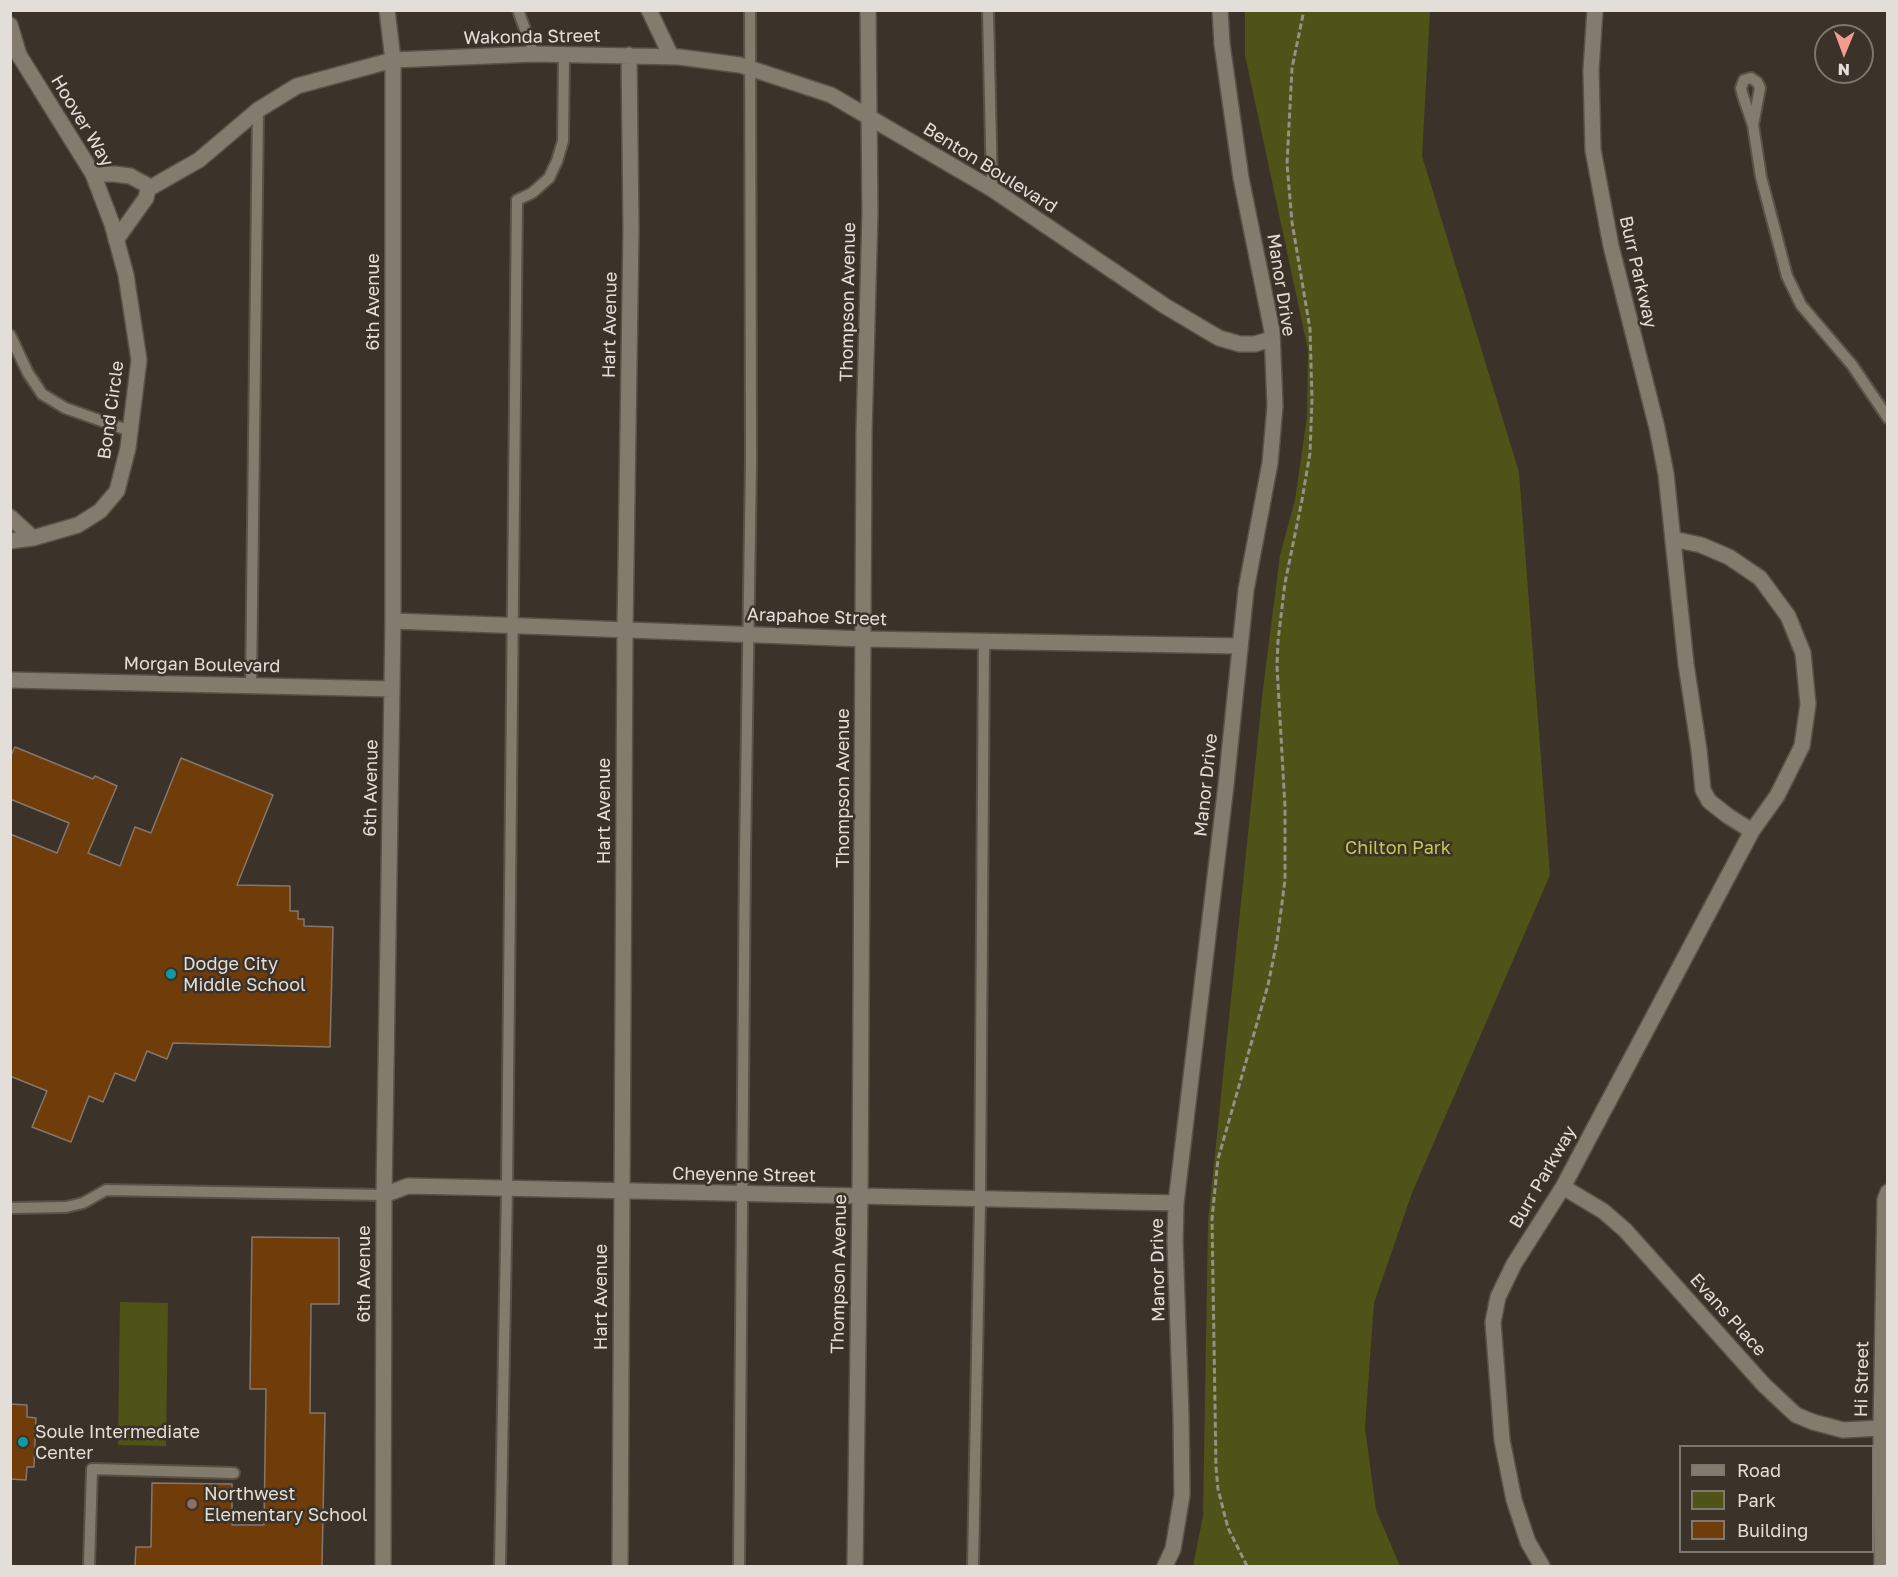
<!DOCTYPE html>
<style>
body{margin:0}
#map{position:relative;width:1898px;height:1577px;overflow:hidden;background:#3b3329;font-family:"Golos Text",sans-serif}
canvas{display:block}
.frame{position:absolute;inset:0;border:12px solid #e3ded8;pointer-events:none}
.legend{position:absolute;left:1679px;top:1445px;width:195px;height:108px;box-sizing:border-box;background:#3b3329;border:2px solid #7e776f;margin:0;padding:8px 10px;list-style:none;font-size:18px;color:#e3ded8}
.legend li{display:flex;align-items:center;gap:12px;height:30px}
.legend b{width:30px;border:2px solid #7e776f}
.north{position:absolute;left:1814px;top:24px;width:60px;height:60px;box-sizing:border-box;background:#3b3329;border:2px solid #7e776f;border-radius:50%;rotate:181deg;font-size:16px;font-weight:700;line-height:24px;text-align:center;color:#e3ded8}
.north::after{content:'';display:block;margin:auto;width:21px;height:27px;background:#f59c90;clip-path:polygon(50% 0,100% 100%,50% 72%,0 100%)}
</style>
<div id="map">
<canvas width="1898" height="1577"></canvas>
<div class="frame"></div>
<ul class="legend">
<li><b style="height:8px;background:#847b6f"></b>Road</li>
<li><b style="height:16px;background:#4f5317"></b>Park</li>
<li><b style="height:16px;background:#703c09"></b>Building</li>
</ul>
<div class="north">N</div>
</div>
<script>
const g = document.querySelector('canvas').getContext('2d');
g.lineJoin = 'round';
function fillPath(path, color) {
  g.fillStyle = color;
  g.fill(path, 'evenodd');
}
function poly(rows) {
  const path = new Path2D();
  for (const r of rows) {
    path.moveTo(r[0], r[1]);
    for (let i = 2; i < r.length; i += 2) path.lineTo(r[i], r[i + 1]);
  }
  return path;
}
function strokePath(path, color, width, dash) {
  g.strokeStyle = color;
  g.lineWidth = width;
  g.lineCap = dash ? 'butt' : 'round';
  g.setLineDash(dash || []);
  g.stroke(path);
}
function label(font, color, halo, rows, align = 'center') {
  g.font = font + ' "Golos Text",sans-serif';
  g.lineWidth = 5;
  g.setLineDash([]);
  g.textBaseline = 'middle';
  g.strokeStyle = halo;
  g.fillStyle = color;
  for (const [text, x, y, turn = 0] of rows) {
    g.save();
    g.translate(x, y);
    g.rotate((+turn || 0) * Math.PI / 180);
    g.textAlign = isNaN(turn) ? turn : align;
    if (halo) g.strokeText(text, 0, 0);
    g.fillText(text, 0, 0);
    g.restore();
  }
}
const green = poly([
 [1245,11,1430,11,1422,156,1519,472,1550,875,1412,1193,1374,1303,1365,1428,1376,1510,1400,1566,1193,1566,1203,1516,1208,1222,1263,689,1280,555,1295,500,1307,417,1308,350,1245,55],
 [120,1302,168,1303,166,1446,118,1445]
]);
const building = poly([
 [15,747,93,779,95,776,117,786,88,853,120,866,135,827,151,833,181,758,273,795,237,885,290,886,290,911,298,911,298,919,304,919,304,926,333,927,330,1047,173,1043,167,1059,147,1051,135,1081,115,1073,103,1102,89,1096,71,1142,32,1127,47,1091,10,1076,10,834,57,853,69,823,10,799,10,757,15,747],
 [252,1237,339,1238,339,1304,311,1304,310,1413,325,1413,322,1566,135,1566,136,1547,151,1547,152,1483,232,1484,232,1525,264,1525,266,1389,250,1389,252,1237],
 [10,1404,27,1405,27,1417,36,1418,34,1467,27,1467,26,1480,10,1479,10,1404]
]);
const path = poly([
 [1247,1566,1228,1528,1218,1489,1216,1467,1212,1219,1218,1159,1268,985,1277,941,1285,880,1285,807,1277,666,1278,641,1285,583,1302,500,1310,453,1312,399,1310,329,1292,222,1287,164,1292,68,1304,10]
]);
const lane = poly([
 [518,10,534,54],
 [988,10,992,189],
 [1753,125,1760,88,1757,82,1751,78,1744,80,1741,88,1743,96,1753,125,1761,177,1787,276,1801,305,1852,365,1888,418],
 [10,335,28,373,42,394,65,408,130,431],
 [251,686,258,110],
 [10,1208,66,1207,83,1203,106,1190,384,1195],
 [89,1566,92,1469,234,1473],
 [500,1566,507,1188,517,200,532,193,549,178,557,161,563,141,564,54],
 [739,1566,745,855,751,461,750,10],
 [973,1566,980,1199,984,641]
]);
const street = poly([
 [649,10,671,56],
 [1595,10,1591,70,1593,150,1611,246,1657,428,1666,474,1686,664,1699,750,1703,790,1709,801,1728,816,1752,831],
 [10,25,19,55,93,174,112,224,126,275,139,360,128,448,117,491,100,511,78,525,33,538,10,541],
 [93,174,114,174,130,176,145,184,148,189,146,198,116,240],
 [148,189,199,160,258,110,297,86,393,60,534,54,679,57,740,65,831,95,992,189,1165,306,1219,338,1240,344,1255,344,1271,339],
 [10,517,33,538],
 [393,621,864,639,1240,646],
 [1563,1187,1603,1211,1625,1230,1764,1385,1796,1415,1813,1422,1843,1430,1881,1428],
 [384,1195,408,1186,1176,1203],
 [620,1566,625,630,631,230,629,55],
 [855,1566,860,1197,864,433,870,213,868,10],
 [1165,1566,1173,1549,1182,1495,1181,1416,1175,1241,1176,1203,1226,785,1246,590,1270,463,1275,406,1272,331,1241,178,1222,44,1220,10],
 [1542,1566,1528,1542,1514,1500,1502,1440,1493,1322,1498,1297,1514,1264,1563,1187,1752,831,1777,796,1802,746,1808,704,1803,653,1788,616,1760,578,1729,557,1701,545,1673,539],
 [1882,1566,1881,1428,1885,1200,1888,1192]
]);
const secondary = poly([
 [10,680,392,689],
 [383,1566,384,1195,393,621,393,60,387,10]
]);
const markers = [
 [171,974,6,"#0f9aa8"],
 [23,1442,6,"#0f9aa8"],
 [192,1504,6,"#8d6e63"]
];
const streetNames = [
 ["Wakonda Street",532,37,-1],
 ["Hoover Way",82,121,59],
 ["Benton Boulevard",990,168,32],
 ["Burr Parkway",1638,272,77],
 ["Manor Drive",1281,285,81],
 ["6th Avenue",373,302,-90],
 ["Thompson Avenue",848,302,-89],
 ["Hart Avenue",610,325,-89],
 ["Bond Circle",111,410,-82],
 ["Arapahoe Street",817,617,2],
 ["Morgan Boulevard",202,665,1],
 ["Manor Drive",1206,785,-84],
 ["6th Avenue",371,788,-89],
 ["Thompson Avenue",843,788,-90],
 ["Hart Avenue",604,811,-90],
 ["Cheyenne Street",744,1175,1],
 ["Burr Parkway",1543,1177,-60],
 ["Manor Drive",1158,1270,-91],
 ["6th Avenue",364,1274,-90],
 ["Thompson Avenue",839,1274,-89],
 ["Hart Avenue",601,1297,-90],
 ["Evans Place",1728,1315,48],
 ["Hi Street",1862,1379,-89]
];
const parkNames = [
 ["Chilton Park",1398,848]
];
const poiNames = [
 ["Dodge City",183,964],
 ["Middle School",183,985],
 ["Soule Intermediate",35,1432],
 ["Center",35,1453],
 ["Northwest",204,1494],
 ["Elementary School",204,1515]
];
fillPath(green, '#4f5317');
fillPath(building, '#703c09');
strokePath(building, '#84776e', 1.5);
strokePath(lane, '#585249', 14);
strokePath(street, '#585249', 18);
strokePath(secondary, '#585249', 18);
strokePath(path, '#969088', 3, [6, 3]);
strokePath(lane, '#847b6f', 10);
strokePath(street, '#847b6f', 15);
strokePath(secondary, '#847b6f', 15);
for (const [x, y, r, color] of markers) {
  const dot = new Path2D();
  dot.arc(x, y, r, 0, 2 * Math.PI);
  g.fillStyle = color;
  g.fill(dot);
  strokePath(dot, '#3b3329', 2);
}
label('18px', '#e3ded8', '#3b3329', streetNames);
label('18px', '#c1ca4d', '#3b3329', parkNames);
label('18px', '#e3ded8', '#3b3329', poiNames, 'left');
</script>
